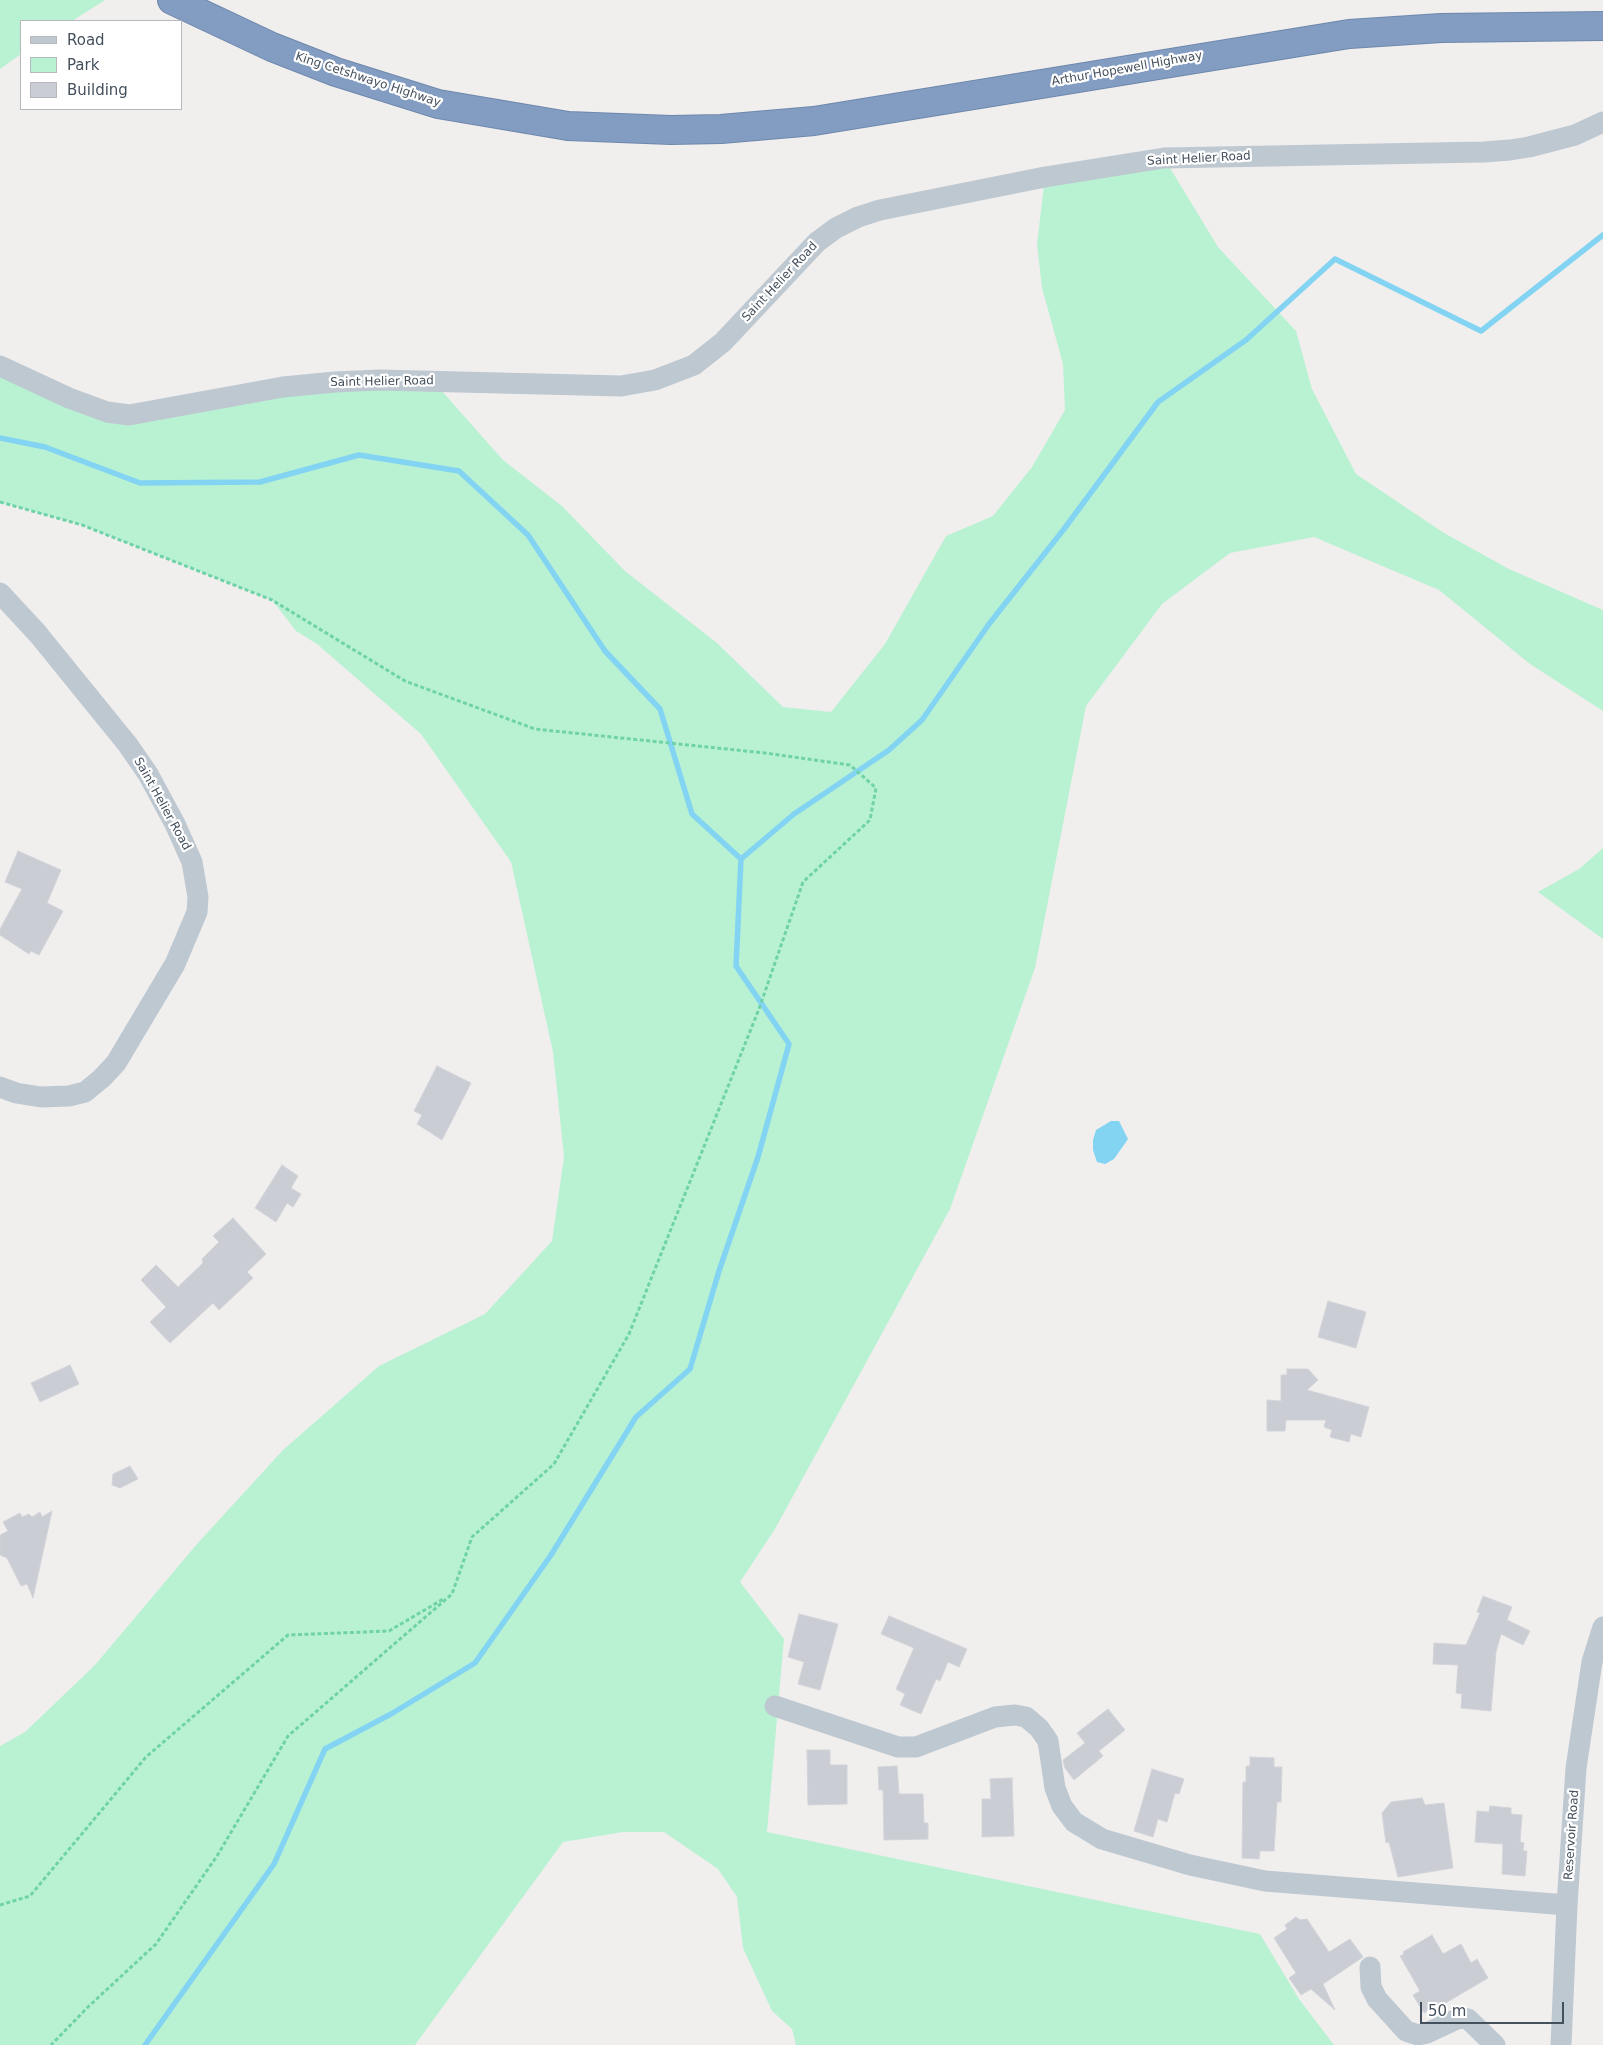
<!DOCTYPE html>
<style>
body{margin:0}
#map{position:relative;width:1603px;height:2045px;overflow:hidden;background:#f1eeee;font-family:"DejaVu Sans",sans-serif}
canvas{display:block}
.legend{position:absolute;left:20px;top:20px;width:162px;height:90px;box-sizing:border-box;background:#fff;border:1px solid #b5b9be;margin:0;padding:6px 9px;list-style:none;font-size:15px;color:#45505d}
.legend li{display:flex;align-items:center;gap:10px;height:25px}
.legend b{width:25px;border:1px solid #b5b9be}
.scale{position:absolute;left:1420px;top:2002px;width:144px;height:22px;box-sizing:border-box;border:2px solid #45505d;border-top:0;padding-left:6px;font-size:15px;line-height:18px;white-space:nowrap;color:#45505d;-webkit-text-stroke:4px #fff;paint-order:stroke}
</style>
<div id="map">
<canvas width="1603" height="2045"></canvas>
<ul class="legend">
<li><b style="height:6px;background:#bec8d1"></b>Road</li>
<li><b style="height:14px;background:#b9f2d3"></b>Park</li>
<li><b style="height:14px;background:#cacdd3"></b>Building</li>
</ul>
<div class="scale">50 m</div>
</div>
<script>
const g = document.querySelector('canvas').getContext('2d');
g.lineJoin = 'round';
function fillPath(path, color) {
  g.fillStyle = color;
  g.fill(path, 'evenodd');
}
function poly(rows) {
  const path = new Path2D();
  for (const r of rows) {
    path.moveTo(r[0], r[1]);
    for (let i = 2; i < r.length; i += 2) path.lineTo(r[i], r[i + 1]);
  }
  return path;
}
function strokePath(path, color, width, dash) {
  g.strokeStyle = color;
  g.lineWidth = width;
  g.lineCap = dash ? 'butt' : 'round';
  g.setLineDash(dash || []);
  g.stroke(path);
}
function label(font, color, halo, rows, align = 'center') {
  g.font = font + ' "DejaVu Sans",sans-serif';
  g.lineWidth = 4.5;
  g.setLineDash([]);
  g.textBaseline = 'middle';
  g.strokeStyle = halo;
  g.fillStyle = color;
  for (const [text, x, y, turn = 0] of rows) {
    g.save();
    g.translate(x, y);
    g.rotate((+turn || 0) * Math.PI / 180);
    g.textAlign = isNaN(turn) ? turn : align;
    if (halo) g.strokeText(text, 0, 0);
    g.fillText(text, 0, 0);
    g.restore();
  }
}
const green = poly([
 [0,0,105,0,72,21,21,21,21,54,0,69],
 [1164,158,1218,247,1296,331,1312,389,1356,474,1444,533,1509,569,1603,610,1603,711,1530,664,1439,590,1314,537,1230,553,1162,604,1086,706,1035,968,950,1209,775,1529,740,1582,784,1639,767,1832,1260,1934,1299,1999,1334,2045,796,2045,792,2029,772,2011,743,1948,737,1897,718,1869,664,1832,623,1832,563,1842,415,2045,0,2045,0,1746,25,1732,95,1665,197,1544,283,1450,379,1366,485,1314,552,1241,564,1157,553,1052,511,862,421,734,317,644,296,631,272,600,82,525,0,502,0,366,107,412,237,396,433,381,503,460,562,506,625,571,717,643,783,707,831,712,885,644,946,536,993,516,1032,467,1065,410,1063,364,1042,288,1037,244,1045,177],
 [1603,848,1603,939,1538,892,1579,869]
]);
const water = poly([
 [1111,1121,1119,1121,1128,1139,1114,1159,1105,1164,1097,1162,1093,1150,1093,1140,1096,1130]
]);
const stream = poly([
 [0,438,45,447,140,483,260,482,359,455,459,471,528,535,605,651,660,709,692,814,741,859],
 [145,2045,274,1864,325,1749,391,1714,475,1663,551,1555,636,1417,690,1369,719,1271,758,1157,789,1044,736,966,741,859,794,814,889,750,922,720,989,624,1064,529,1158,402,1246,340,1335,259,1481,331,1603,235]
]);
const building = poly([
 [18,851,61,870,47,903,63,911,39,955,31,951,29,954,0,935,0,929,22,889,5,882,18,851],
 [437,1066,471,1083,442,1140,417,1124,422,1115,414,1111,437,1066],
 [282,1165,298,1176,291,1188,301,1194,293,1207,287,1203,276,1222,255,1208,282,1165],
 [233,1218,266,1254,247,1272,253,1278,219,1310,213,1303,170,1343,150,1322,166,1307,141,1280,156,1265,178,1287,203,1263,202,1259,219,1242,213,1236,233,1218],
 [1328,1301,1366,1312,1356,1348,1318,1337,1328,1301],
 [70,1365,79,1384,40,1402,31,1383,70,1365],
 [1287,1369,1308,1369,1318,1380,1307,1390,1369,1407,1361,1437,1351,1434,1349,1442,1330,1437,1332,1430,1324,1427,1326,1420,1286,1420,1285,1431,1267,1431,1267,1400,1281,1401,1281,1375,1287,1375,1287,1369],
 [130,1466,138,1479,120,1488,112,1485,113,1474,130,1466],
 [52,1511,33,1598,27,1584,21,1586,7,1558,0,1555,0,1535,8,1531,3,1522,20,1513,22,1517,29,1514,32,1517,40,1512,42,1517,52,1511],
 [1483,1596,1512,1607,1507,1620,1530,1631,1523,1645,1501,1634,1496,1652,1491,1711,1461,1708,1462,1694,1456,1693,1458,1665,1433,1664,1434,1643,1466,1645,1480,1613,1477,1612,1483,1596],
 [799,1614,838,1624,820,1690,798,1684,804,1662,788,1657,799,1614],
 [889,1616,967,1649,959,1667,948,1662,940,1681,936,1679,921,1714,900,1705,905,1694,896,1689,914,1648,881,1634,889,1616],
 [1108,1709,1125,1730,1099,1751,1103,1756,1074,1780,1065,1768,1063,1760,1085,1743,1077,1733,1108,1709],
 [807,1750,830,1750,830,1765,847,1765,847,1804,808,1805,807,1750],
 [1250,1757,1274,1758,1274,1767,1282,1767,1281,1802,1277,1802,1274,1851,1260,1851,1259,1859,1242,1858,1243,1782,1246,1782,1246,1766,1250,1766,1250,1757],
 [897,1766,899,1794,923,1794,924,1823,928,1823,928,1839,884,1840,883,1790,879,1790,878,1767,897,1766],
 [1152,1769,1184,1779,1179,1794,1175,1793,1167,1822,1158,1819,1153,1837,1134,1831,1152,1769],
 [1012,1778,1014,1836,982,1837,982,1799,991,1799,990,1779,1012,1778],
 [1422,1798,1425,1805,1444,1803,1453,1868,1398,1877,1389,1842,1386,1843,1382,1813,1391,1802,1422,1798],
 [1490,1806,1511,1808,1511,1814,1522,1815,1520,1842,1524,1843,1523,1851,1527,1851,1525,1876,1502,1874,1503,1844,1475,1842,1477,1811,1489,1812,1490,1806],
 [1296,1917,1300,1920,1307,1919,1329,1952,1350,1939,1363,1957,1323,1984,1335,2010,1311,1989,1301,1995,1289,1978,1296,1973,1274,1938,1287,1929,1285,1925,1296,1917],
 [1432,1935,1443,1954,1461,1944,1471,1963,1477,1959,1488,1978,1437,2008,1436,2006,1424,2013,1413,1995,1420,1991,1400,1956,1404,1954,1403,1952,1432,1935]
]);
const path = poly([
 [0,502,82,525,272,600,405,681,535,729,765,753,850,765,876,788,870,820,803,882,759,1009,629,1334,554,1464,472,1537,452,1594,288,1736,217,1856,156,1944,89,2006,51,2045],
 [0,1905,30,1896,146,1757,288,1635,389,1631,445,1598]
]);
const minor = poly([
 [0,366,69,398,107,412,129,415,283,387,335,382,379,380,621,386,655,380,694,365,723,342,817,242,836,228,858,217,880,210,1045,177,1164,158,1484,152,1510,150,1529,147,1575,135,1603,122],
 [0,593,38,634,128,745,148,774,175,824,192,862,198,897,197,912,175,964,116,1063,102,1078,85,1092,69,1096,41,1097,16,1093,0,1087],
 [775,1706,898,1747,916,1747,995,1717,1015,1715,1026,1717,1039,1728,1048,1741,1055,1788,1062,1806,1074,1822,1102,1839,1190,1865,1265,1881,1567,1905],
 [1370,1967,1371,1987,1377,1999,1406,2031,1418,2035,1427,2033,1459,2018,1468,2019,1495,2045],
 [1561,2045,1567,1905,1576,1768,1592,1662,1603,1627]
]);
const motorway = poly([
 [172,0,272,47,336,72,438,104,568,126,671,130,721,129,814,121,1349,34,1441,28,1603,26]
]);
const streetNames = [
 ["Arthur Hopewell Highway",1127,69,-10],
 ["King Cetshwayo Highway",368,80,18],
 ["Saint Helier Road",1199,159,-3],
 ["Saint Helier Road",780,282,-47],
 ["Saint Helier Road",382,382,-1],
 ["Saint Helier Road",162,804,61],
 ["Reservoir Road",1572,1835,-86]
];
fillPath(green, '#b9f2d3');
fillPath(water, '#83d4f2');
strokePath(stream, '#83d4f2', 5.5);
fillPath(building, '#cacdd3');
strokePath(building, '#d2d4da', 1);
strokePath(motorway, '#6e88ac', 30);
strokePath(path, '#6fd2a8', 3, [4, 2.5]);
strokePath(minor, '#bec8d1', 21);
strokePath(motorway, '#829dc1', 28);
label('12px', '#45505d', '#fff', streetNames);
</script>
